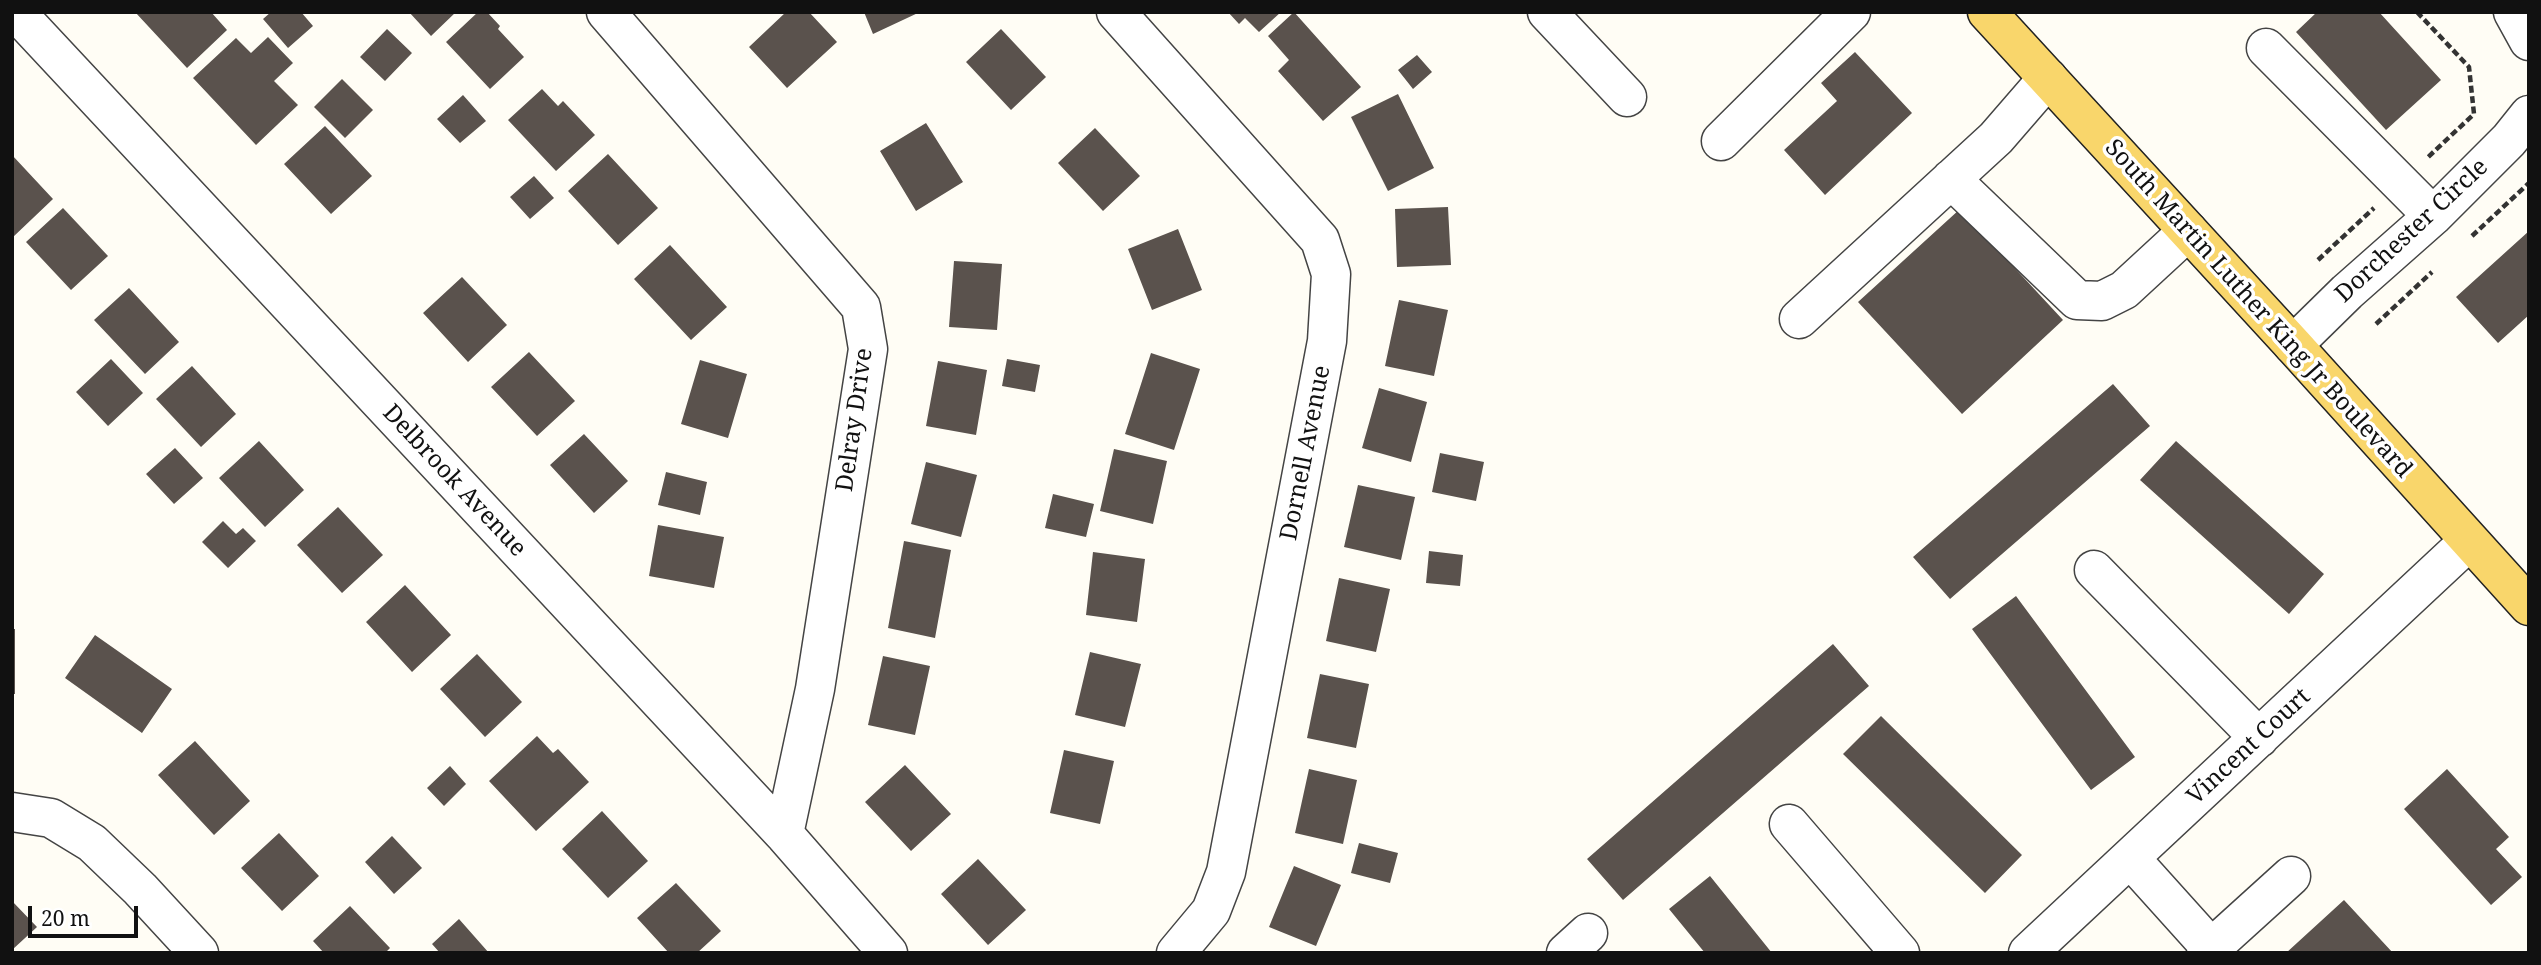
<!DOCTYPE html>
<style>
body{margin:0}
#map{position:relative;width:2541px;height:965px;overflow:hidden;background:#fffdf5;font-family:"Noto Serif",serif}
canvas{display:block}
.frame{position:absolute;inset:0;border:14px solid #111;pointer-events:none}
.scale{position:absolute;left:28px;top:906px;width:110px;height:32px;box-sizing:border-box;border:4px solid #111;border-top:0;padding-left:9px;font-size:21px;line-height:24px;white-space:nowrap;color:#111;-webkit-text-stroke:5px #fff;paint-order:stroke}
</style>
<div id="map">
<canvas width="2541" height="965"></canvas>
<div class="frame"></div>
<div class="scale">20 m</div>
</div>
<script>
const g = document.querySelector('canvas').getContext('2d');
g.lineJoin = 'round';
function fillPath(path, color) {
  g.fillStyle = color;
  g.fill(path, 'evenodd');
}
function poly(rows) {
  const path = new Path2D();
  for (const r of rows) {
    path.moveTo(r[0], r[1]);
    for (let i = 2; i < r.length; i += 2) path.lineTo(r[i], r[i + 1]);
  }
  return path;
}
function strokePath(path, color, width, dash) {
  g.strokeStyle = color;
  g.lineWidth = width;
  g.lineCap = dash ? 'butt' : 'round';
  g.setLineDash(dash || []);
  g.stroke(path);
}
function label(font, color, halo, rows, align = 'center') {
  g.font = font + ' "Noto Serif",serif';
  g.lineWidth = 7;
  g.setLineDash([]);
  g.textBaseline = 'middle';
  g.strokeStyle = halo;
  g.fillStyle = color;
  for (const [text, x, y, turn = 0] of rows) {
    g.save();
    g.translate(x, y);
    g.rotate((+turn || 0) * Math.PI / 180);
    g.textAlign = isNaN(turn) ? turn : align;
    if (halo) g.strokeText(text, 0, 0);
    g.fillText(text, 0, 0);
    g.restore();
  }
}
const building = poly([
 [135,12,211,12,227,30,187,68],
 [271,12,301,12,313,26,288,48,263,19],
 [409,12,456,12,431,36],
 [478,12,487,12,500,26,498,29,524,57,490,89,446,42],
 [786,12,809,12,837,42,787,88,749,47],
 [864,12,920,12,873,34],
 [1228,12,1281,12,1259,32,1245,18,1239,24],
 [1294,12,1361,87,1323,121,1278,71,1289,60,1268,36],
 [2317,12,2379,12,2441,80,2386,130,2296,32],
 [387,29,412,53,385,81,360,57],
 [1001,29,1046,77,1011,110,966,62],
 [268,37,293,63,274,81,298,105,256,145,193,78,236,38,251,53],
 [1855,52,1912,113,1825,195,1784,150,1837,101,1821,83],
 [1417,55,1432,72,1413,89,1398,70],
 [342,79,373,110,345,138,314,107],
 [542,89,558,106,563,101,595,135,556,171,508,120],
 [1398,94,1434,168,1388,191,1351,117],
 [463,95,486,121,460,143,437,119],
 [926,123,963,182,916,211,880,151],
 [325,126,372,176,331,214,284,164],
 [1095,128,1140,176,1103,211,1058,163],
 [608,154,658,208,618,245,568,191],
 [12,155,53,199,12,238],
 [534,176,554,198,530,219,510,197],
 [1448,207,1451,265,1397,267,1395,209],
 [63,208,108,256,71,290,26,242],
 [1960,209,2063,320,1962,414,1858,302],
 [1178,229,1202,290,1152,310,1128,249],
 [2529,231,2529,315,2498,343,2456,297],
 [670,245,727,307,691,340,634,279],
 [954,261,1002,264,997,330,949,327],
 [462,277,507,325,468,362,423,313],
 [129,288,179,342,145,374,94,320],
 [1399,300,1448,310,1434,376,1385,366],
 [529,352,575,401,537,436,491,387],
 [1151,353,1200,369,1174,450,1125,434],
 [111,359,143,393,108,426,76,392],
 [1007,359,1040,365,1035,392,1002,386],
 [700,360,747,374,728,438,681,424],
 [938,361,987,370,976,435,926,426],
 [192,366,236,414,201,447,156,399],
 [2113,384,2150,426,1950,599,1913,557],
 [1379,388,1427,402,1411,462,1362,448],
 [584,434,628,481,594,513,550,465],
 [259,441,304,490,265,527,219,478],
 [2176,441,2324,574,2289,614,2140,480],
 [175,448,203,478,174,504,146,474],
 [1114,449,1167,461,1153,524,1100,511],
 [1440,453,1484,462,1476,501,1432,492],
 [926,462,977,475,961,537,911,524],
 [666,472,707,482,700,515,658,505],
 [1358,485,1415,497,1401,560,1344,547],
 [1053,494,1094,504,1086,537,1045,528],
 [338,507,383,555,342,593,297,545],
 [223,521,236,534,243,528,256,541,228,568,202,542],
 [658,525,724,537,714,588,649,576],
 [904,541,951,550,935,638,888,628],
 [1429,551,1463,555,1460,586,1426,583],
 [1093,552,1145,559,1137,622,1086,615],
 [1339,578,1390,589,1376,652,1326,641],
 [405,585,451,635,412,672,366,622],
 [2016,596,2135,757,2091,790,1972,629],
 [12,629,15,629,15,694,12,694],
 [95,635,172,689,142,733,65,678],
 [1833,644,1869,686,1623,900,1587,859],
 [1090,652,1141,664,1125,727,1075,715],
 [477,654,522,702,485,737,440,689],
 [883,656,930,666,915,735,868,725],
 [1320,674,1369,684,1356,748,1307,738],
 [1881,716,2022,855,1985,893,1843,754],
 [537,736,553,753,558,749,589,782,536,831,489,781],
 [195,741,250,801,214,835,158,775],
 [1064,750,1114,761,1100,824,1050,813],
 [905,765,951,814,911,851,865,802],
 [450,766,466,784,444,806,427,788],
 [1309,769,1357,780,1343,844,1295,833],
 [2447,769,2509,837,2496,849,2522,877,2491,905,2404,809],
 [602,811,648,861,608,898,562,849],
 [279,833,319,876,282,911,241,868],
 [392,836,422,868,394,894,365,862],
 [1359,843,1398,853,1390,883,1351,873],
 [978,859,1026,910,988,945,941,894],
 [1294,866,1341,885,1316,946,1269,927],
 [1710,876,1772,953,1705,953,1669,909],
 [676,883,721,931,697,953,669,953,637,918],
 [2344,900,2393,953,2286,953],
 [12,901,37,927,12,950],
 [350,906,390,948,385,953,324,953,313,941],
 [459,919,489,953,440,953,432,944]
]);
const path = poly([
 [2417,12,2469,67,2474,114,2426,159],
 [2472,236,2529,183],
 [2318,260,2374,208],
 [2376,324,2432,272]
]);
const minor = poly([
 [16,12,784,834,888,953],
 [606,12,861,307,868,349,815,689,784,834],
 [1116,12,1320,240,1331,274,1327,341,1226,872,1211,911,1176,953],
 [1547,12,1627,97],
 [2513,12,2529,41],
 [2266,48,2433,216],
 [1721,141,1851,12],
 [1951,179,2077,300,2102,301,2124,290,2188,231],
 [1799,319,1996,138,2048,78],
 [2293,345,2347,292,2433,216,2509,140,2529,115],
 [2094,570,2259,738],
 [12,812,51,818,92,843,140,889,199,953],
 [1789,824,1900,953],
 [2130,858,2211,948],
 [1566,953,1588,933],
 [2028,953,2469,541],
 [2206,953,2291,876]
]);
const major = poly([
 [1987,12,2293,345,2529,606]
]);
const streetNames = [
 ["Dorchester Circle",2412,231,-43],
 ["South Martin Luther King Jr Boulevard",2258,309,48],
 ["Delray Drive",855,420,-82],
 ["Dornell Avenue",1306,453,-79],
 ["Delbrook Avenue",454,481,47],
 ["Vincent Court",2249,747,-43]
];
fillPath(building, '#5a524d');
strokePath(minor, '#444', 41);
strokePath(major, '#222', 41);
strokePath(path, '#333', 4.5, [7, 3.5]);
strokePath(minor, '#fff', 38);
strokePath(major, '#f9d66b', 38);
label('24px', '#111', '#fff', streetNames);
</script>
